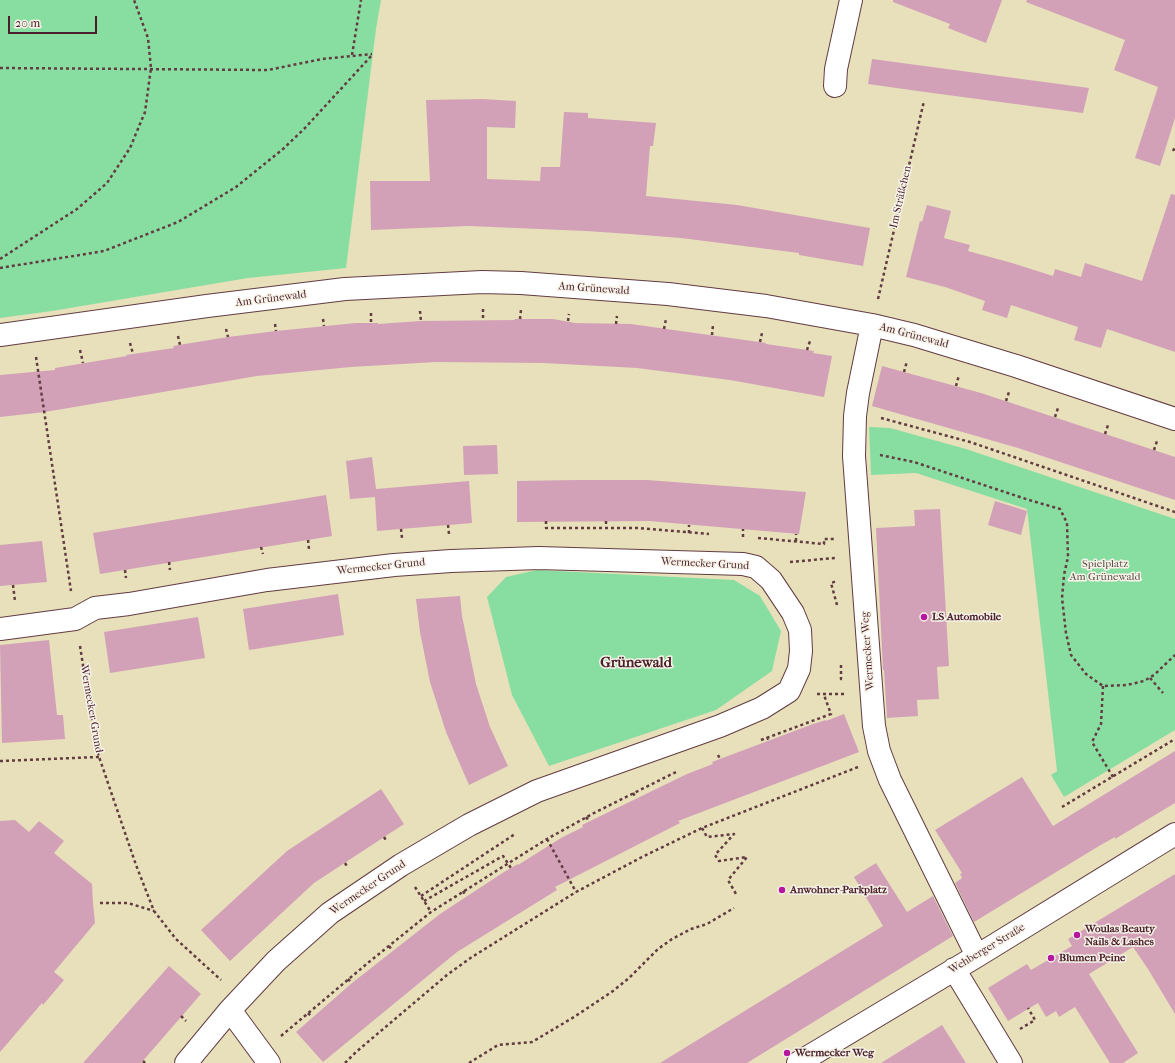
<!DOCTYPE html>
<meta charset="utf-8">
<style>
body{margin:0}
#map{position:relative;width:1175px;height:1063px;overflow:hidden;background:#e7e0bb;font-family:"IM FELL French Canon",serif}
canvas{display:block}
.scale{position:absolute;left:8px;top:16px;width:89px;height:18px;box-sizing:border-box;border:2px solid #4a1f2b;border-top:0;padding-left:5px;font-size:12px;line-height:14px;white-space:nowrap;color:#4a1f2b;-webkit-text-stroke:3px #f7f3e8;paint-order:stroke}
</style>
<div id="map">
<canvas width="1175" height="1063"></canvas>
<div class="scale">20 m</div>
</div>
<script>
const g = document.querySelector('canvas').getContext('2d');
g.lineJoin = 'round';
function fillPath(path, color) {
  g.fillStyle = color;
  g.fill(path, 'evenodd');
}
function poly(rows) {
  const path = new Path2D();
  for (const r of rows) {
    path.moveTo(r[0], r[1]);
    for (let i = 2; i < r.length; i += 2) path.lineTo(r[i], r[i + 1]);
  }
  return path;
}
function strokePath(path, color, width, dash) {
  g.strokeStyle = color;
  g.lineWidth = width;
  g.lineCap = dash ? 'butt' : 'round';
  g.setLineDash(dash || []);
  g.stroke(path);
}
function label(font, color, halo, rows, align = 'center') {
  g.font = font + ' "IM FELL French Canon",serif';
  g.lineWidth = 3;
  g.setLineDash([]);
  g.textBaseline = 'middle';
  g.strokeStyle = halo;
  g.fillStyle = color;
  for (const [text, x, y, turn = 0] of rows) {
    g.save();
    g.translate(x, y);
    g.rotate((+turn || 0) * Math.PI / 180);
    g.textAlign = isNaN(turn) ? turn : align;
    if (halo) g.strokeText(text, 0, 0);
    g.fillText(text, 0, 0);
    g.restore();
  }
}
const green = poly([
 [0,0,381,0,376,29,346,268,248,278,52,311,0,318],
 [869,427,890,428,966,449,1175,519,1175,730,1064,797,1051,775,1057,771,1027,509,916,473,871,475],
 [537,570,734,580,760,596,781,631,772,671,716,710,549,766,512,695,487,597,506,577]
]);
const building = poly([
 [893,0,1002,0,986,43,948,28,950,24,893,2],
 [1027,0,1175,0,1175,118,1160,166,1135,158,1158,87,1114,70,1125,40,1026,2],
 [872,59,1089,88,1083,113,925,92,868,84],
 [482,99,516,101,515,128,487,127,487,179,540,181,541,167,560,167,564,112,588,113,588,118,656,123,653,146,650,146,646,196,737,205,870,228,863,266,799,255,799,253,681,238,630,234,586,231,469,226,371,230,370,181,430,181,426,100],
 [1171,194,1175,195,1175,352,1107,329,1101,348,1074,340,1078,327,1011,305,1007,318,982,310,985,301,945,287,906,277,920,221,922,222,927,205,951,211,944,238,970,245,968,251,1012,263,1053,276,1055,269,1081,277,1085,263,1142,281],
 [515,319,553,319,575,323,631,324,766,343,766,344,814,351,813,353,832,356,824,397,730,380,637,368,544,363,436,362,351,367,257,376,45,412,0,417,0,375,55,370,55,368,127,356,126,355,174,348,173,346,228,337,276,331,356,323,378,323,378,324,421,321,514,320],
 [882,366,981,393,1175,457,1175,500,1018,448,872,406],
 [497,445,498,474,464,475,463,446],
 [372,457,376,489,469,481,472,523,377,531,375,497,350,499,346,461],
 [575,480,647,480,806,492,799,534,649,521,517,522,517,481],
 [326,495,332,536,100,574,93,533],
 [995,501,1027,511,1021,535,988,525],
 [940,509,949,666,937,667,939,699,917,700,918,716,887,718,884,670,883,670,876,528,915,526,914,510],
 [42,541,47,582,0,586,0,545],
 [338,594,344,635,249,650,243,609],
 [460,596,462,616,476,684,490,727,508,766,469,785,446,732,430,682,420,632,416,599],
 [198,617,205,658,110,673,104,632],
 [49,640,57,715,63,715,65,739,2,743,0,645],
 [844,714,859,752,678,821,680,823,555,887,557,890,457,952,323,1062,296,1032,352,983,440,914,504,872,518,864,518,865,561,838,583,827,582,825,687,774,713,764,712,762,813,724,826,720,826,721],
 [1175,751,1175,803,1115,839,1115,837,1099,846,974,922,955,883,962,878,960,874,962,873,935,830,1022,777,1053,826],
 [381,789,404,824,314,883,230,961,201,930,287,851],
 [15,820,29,832,39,821,64,841,54,853,92,884,93,903,95,923,54,972,64,980,43,1005,42,1003,0,1052,0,821],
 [876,863,907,912,933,896,953,936,747,1063,660,1063,883,926,854,877],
 [1175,874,1175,1014,1148,969,1133,947,1089,974,1138,1053,1123,1063,1110,1063,1075,1007,1059,1017,1056,1011,1046,1017,1038,1003,1008,1021,988,988,1027,964,1031,970,1072,946,1068,939],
 [169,966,201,994,141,1063,83,1063],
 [942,1025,966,1063,881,1063]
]);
const path = poly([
 [352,55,361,0],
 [0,68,268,70,322,59,372,54],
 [1173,151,1175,147],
 [0,259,77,209,107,183,130,148,145,112,151,68,148,38,134,0],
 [0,268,104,251,178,222,236,187,283,149,305,128,373,54],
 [878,299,924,101],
 [483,309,483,320],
 [420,311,421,321],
 [371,313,371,323],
 [323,319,324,326],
 [520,319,521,310],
 [568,321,569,314],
 [275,324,276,331],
 [616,324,617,316],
 [226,329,228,337],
 [664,329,666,319],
 [712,335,713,325],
 [178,336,180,345],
 [760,342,762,333],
 [130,343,133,354],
 [80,350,83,363],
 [807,350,810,341],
 [36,357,71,591],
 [904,372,907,361],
 [956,386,959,375],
 [1006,401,1009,392],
 [1055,417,1058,408],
 [881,418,970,442,1175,512],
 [1105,434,1108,425],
 [1154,450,1157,441],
 [880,455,914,462,1029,500,1060,509,1067,523,1068,557,1064,575,1062,598,1066,633,1071,655,1086,674,1103,686,1127,685,1144,681,1154,675,1175,655],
 [546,521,546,528,637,528,709,534],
 [606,521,606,527],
 [448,525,449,534],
 [401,529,402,538],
 [689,533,689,525],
 [743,537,743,529],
 [758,538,824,544,824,539,834,539],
 [308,540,309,549],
 [796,541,796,534],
 [261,547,263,554],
 [169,562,170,570],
 [790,562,835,558],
 [125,570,126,578],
 [13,585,15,601],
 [837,605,831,583,837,581],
 [80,646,96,748,136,865,154,911,176,939,221,980],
 [841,665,841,679,844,679],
 [1150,678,1163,693],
 [1103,686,1101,724,1092,742,1113,777],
 [817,694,846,694],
 [767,737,769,741],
 [761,740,831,714,824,695],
 [718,755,720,759],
 [0,761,99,757],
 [633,793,636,798],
 [1062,807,1175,739],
 [586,817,589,821],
 [702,828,707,837,734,834,715,855,719,861,747,857,728,880,736,894],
 [384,837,387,842],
 [547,839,576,892],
 [345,863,348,868],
 [415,887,431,912],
 [463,891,466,896],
 [421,896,515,834],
 [424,901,503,856,511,868],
 [100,903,128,903,154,911],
 [389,946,392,950],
 [348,979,352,983],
 [308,1013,312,1017],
 [181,1016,186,1021],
 [1020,1029,1035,1020,1028,1008],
 [281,1036,369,962,431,912,547,839,594,813,676,772],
 [143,1061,145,1063],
 [345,1063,356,1052,447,975,472,957,576,892,642,857,702,828,858,767],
 [469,1063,498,1045,532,1042,574,1017,613,991,629,978,658,949,672,939,691,929,707,924,734,908]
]);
const minor = poly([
 [835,86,836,69,851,0],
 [872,325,858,393,855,416,854,456,874,726,879,751,890,780,977,956],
 [0,335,207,306,345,289,482,282,521,283,668,294,766,306,872,325,914,335,1016,366,1175,419],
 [0,629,75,619,95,608,129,604,267,580,394,565,451,561,539,558,743,564,756,567,771,580,793,613,800,630,801,651,799,669,789,691,762,708,720,726,537,791,469,825,401,865,330,913,276,961,230,1010,186,1063],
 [954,969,1011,1063],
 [230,1010,269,1063],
 [798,1063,977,956,1175,834]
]);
const markers = [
 [924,617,4,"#b5179e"],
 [782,890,4,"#b5179e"],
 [1077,935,4,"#b5179e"],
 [1051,958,4,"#b5179e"],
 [787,1053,4,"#b5179e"]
];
const streetNames = [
 ["Im Sträßchen",901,197,-77],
 ["Am Grünewald",594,289,4],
 ["Am Grünewald",271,299,-7],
 ["Am Grünewald",914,336,15],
 ["Wermecker Grund",705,564,3],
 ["Wermecker Grund",381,567,-6],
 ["Wermecker Weg",868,651,-94],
 ["Wermecker Grund",91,709,80],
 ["Wermecker Grund",368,888,-34],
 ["Wehberger Straße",987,949,-31]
];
const parkNames = [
 ["Spielplatz",1105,564],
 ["Am Grünewald",1105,577]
];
const poiNames = [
 ["LS Automobile",932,617],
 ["Anwohner-Parkplatz",790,890],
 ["Woulas Beauty",1085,929],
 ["Nails & Lashes",1085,942],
 ["Blumen Peine",1059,958],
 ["Wermecker Weg",795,1053]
];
const districtNames = [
 ["Grünewald",636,663]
];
fillPath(green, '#88dea1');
fillPath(building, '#d2a1b7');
strokePath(minor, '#623c41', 24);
strokePath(path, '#623c41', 2.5, [3, 3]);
strokePath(minor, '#fff', 22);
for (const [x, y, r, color] of markers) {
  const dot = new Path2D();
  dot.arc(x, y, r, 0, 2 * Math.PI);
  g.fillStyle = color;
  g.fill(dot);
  strokePath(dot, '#f7f3e8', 1.5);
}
label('11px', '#4a1f2b', '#f7f3e8', streetNames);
label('11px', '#5a4f48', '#f7f3e8', parkNames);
label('bold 11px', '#4a1f2b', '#f7f3e8', poiNames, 'left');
label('bold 15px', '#4a1f2b', '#f7f3e8', districtNames);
</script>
